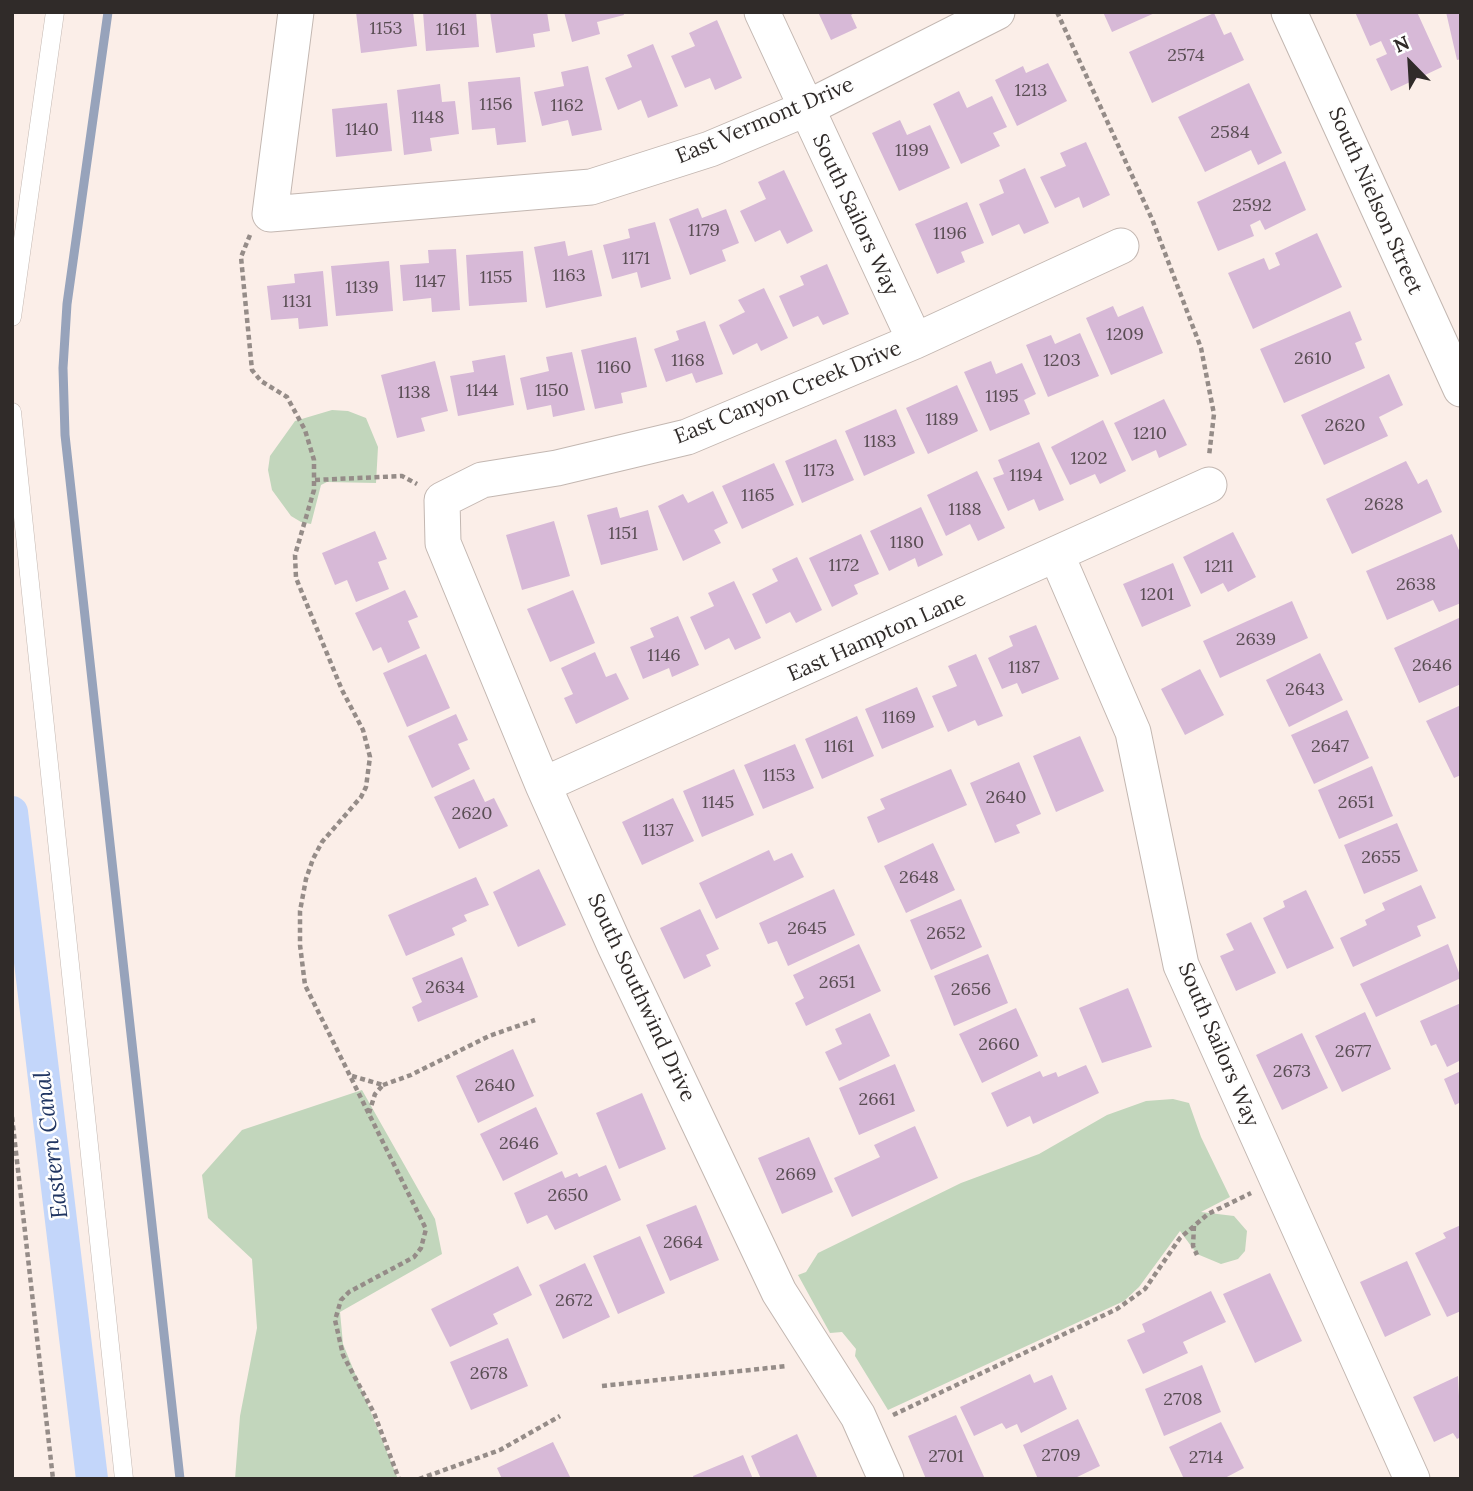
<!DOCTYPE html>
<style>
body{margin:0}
#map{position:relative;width:1473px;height:1491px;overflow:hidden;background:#fbeee8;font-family:Lora,serif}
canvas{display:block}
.frame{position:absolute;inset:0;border:14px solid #302b29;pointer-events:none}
.north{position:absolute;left:1375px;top:28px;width:70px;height:70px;-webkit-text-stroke:5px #fefefe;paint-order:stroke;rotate:336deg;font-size:19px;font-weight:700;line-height:28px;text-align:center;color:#302b29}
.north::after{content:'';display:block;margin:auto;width:24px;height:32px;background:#302b29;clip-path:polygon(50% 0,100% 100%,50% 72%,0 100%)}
</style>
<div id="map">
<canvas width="1473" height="1491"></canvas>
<div class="frame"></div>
<div class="north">N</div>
</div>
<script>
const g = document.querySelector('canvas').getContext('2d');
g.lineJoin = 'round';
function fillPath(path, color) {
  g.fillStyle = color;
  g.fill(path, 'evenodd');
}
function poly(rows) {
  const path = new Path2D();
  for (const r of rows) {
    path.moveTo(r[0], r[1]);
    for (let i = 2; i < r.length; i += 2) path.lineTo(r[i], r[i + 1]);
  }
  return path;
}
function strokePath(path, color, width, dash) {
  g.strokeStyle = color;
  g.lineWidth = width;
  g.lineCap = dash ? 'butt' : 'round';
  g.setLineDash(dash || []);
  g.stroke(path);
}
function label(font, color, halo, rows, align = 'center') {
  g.font = font + ' Lora,serif';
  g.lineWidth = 5;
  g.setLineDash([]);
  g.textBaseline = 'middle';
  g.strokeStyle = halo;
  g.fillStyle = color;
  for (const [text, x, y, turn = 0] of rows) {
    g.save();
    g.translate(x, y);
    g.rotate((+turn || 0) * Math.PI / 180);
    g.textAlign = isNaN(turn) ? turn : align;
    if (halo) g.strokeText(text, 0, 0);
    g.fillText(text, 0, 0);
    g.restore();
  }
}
const green = poly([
 [332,410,348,411,366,418,378,447,376,483,327,482,321,485,311,524,301,522,291,516,272,490,268,470,270,456,295,421],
 [362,1090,435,1219,442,1254,340,1312,343,1344,398,1479,235,1479,240,1416,257,1328,252,1259,208,1218,202,1175,242,1130],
 [1173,1099,1189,1103,1201,1137,1230,1197,1201,1212,1234,1216,1247,1231,1245,1251,1238,1259,1221,1264,1197,1254,1180,1231,1139,1287,1124,1301,888,1410,855,1356,856,1349,842,1332,830,1333,798,1275,806,1272,818,1253,961,1183,1039,1154,1107,1115,1146,1101]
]);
const stream = poly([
 [108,12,67,304,63,368,65,435,180,1479]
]);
const canal = poly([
 [12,812,92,1479]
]);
const building = poly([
 [356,12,413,12,417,46,361,53],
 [423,12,476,12,479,47,426,51],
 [490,12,547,12,550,31,533,34,535,47,496,53],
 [564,12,623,12,624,15,597,22,600,34,572,42],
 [818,12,856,12,851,15,857,28,831,40],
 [1103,12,1157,12,1112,32],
 [1355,12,1417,12,1442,67,1391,91,1376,59,1387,54,1381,41,1370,46],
 [1446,12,1461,12,1461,59,1457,60],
 [1214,13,1224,35,1231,32,1244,60,1152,103,1129,52],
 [717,20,742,78,715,90,710,78,685,88,671,56,695,46,689,33],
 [653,44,678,106,648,118,641,100,618,110,605,78,632,67,627,55],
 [1048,63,1067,101,1017,126,995,80,1023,66,1026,73],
 [588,66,602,130,572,136,568,120,542,126,534,92,564,86,561,72],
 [520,77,526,142,497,145,495,128,472,130,468,82],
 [1249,83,1282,153,1258,165,1251,150,1205,172,1178,117],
 [440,84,442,102,455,101,459,134,430,138,432,151,404,155,397,90],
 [959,91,967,108,992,96,1007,127,993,133,1000,146,961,164,933,104],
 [387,103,392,151,336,157,332,109],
 [900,120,907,135,930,125,950,168,899,191,872,133],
 [1086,142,1110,195,1083,208,1079,197,1055,208,1040,177,1066,166,1060,153],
 [1285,161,1306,210,1265,230,1260,220,1250,225,1254,236,1218,251,1197,202],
 [1025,168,1049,223,1024,234,1019,224,992,236,979,204,1004,193,999,180],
 [784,170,813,231,787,244,780,230,755,242,740,211,766,199,758,182],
 [967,202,984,243,961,252,965,262,937,274,915,224],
 [698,208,702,218,726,209,739,243,722,250,726,261,690,275,669,219],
 [655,222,671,279,641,288,637,272,612,279,603,245,630,238,628,229],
 [1317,233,1342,287,1253,329,1228,273,1264,258,1269,270,1280,265,1275,253],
 [565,241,568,256,592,250,602,296,546,308,534,247],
 [456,249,460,310,432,312,431,298,403,301,400,265,429,263,428,250],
 [523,251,527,302,469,306,466,255],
 [389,261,393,311,336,316,331,266],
 [827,264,849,314,823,325,818,316,793,327,779,296,804,285,800,276],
 [323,271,328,326,299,329,298,318,271,320,267,286,295,283,294,274],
 [764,288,788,338,761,351,757,343,733,355,719,325,745,312,738,300],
 [1113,306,1118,317,1143,306,1163,353,1111,375,1086,318],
 [1350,311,1362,340,1355,343,1365,368,1284,403,1260,349],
 [705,321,723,374,696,383,692,373,666,382,654,349,679,340,676,331],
 [1080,333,1099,376,1048,397,1026,345,1051,335,1055,344],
 [636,337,647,387,621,393,623,403,595,409,581,350],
 [572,352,585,410,553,417,551,405,527,410,520,378,549,371,546,357],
 [505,355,514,405,458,416,450,376,474,372,472,361],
 [435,361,448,411,421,418,425,431,397,438,381,375],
 [991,361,996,374,1022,363,1036,394,1024,400,1030,414,990,431,964,372],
 [1389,374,1403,405,1379,417,1388,436,1324,465,1301,415],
 [957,385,978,431,928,454,906,408],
 [1164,399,1187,445,1159,458,1156,450,1132,461,1114,423],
 [896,409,915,453,864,476,845,431],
 [1103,420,1126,471,1100,484,1095,474,1070,485,1051,447],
 [836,439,854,480,802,503,785,461],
 [1039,442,1064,500,1039,511,1034,499,1008,511,993,478,1004,474,998,460],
 [1406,461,1418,484,1427,479,1442,512,1352,554,1326,499],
 [774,463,794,505,742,529,722,486],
 [977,471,1005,528,978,541,970,524,946,536,927,495],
 [713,491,728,523,714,530,721,543,683,561,658,506,683,494,688,503],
 [617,507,620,518,648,510,658,550,601,565,587,515],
 [921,507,943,555,918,567,915,558,889,571,870,531],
 [554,521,570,576,522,590,506,535],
 [375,531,387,559,378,562,389,589,356,602,347,580,335,585,322,553],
 [1233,532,1256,577,1228,592,1223,583,1201,594,1183,557],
 [861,534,879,574,854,585,858,594,832,607,809,558],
 [1452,534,1461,555,1461,603,1439,612,1433,600,1387,620,1366,571],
 [797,557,822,610,796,623,790,612,766,624,752,594,778,581,772,569],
 [1173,563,1191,606,1142,627,1123,584],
 [734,581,761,638,735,650,729,638,705,650,690,617,714,606,708,593],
 [405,590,418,617,408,621,420,648,388,663,381,647,373,651,355,613],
 [573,590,595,643,550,662,527,609],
 [1292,601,1308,638,1220,678,1203,641],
 [678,616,699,665,672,677,669,668,643,679,630,647,654,637,650,628],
 [1461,617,1461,684,1419,703,1394,648],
 [1036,625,1059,679,1022,694,1017,683,1002,689,988,658,1013,646,1009,636],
 [595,652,606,677,616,673,629,699,576,724,564,698,573,694,561,668],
 [1320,653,1343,700,1289,727,1266,680],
 [426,654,450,708,407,727,383,673],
 [976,654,1003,716,978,726,975,720,948,732,932,696,957,686,948,666],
 [1200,669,1224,715,1185,735,1161,689],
 [917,687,934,727,882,749,865,709],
 [1461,705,1461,775,1454,778,1426,721],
 [1347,710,1369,758,1314,784,1291,735],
 [456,714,468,740,458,744,470,769,432,788,408,736],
 [857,716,874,756,822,779,805,739],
 [1080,736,1104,791,1056,812,1033,756],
 [795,744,814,788,763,809,744,765],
 [1019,762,1041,814,1016,825,1020,833,995,843,970,783],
 [1372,766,1393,816,1339,839,1318,790],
 [734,769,754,815,702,837,683,791],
 [951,769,967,805,878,843,867,817,885,809,880,799],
 [474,779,485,802,494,798,508,826,459,849,434,797],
 [673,798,694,841,642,865,622,822],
 [1397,823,1418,871,1364,894,1344,845],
 [933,843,955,890,906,913,884,866],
 [769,850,774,861,792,853,804,877,716,919,699,883],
 [539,869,566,925,518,947,493,892],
 [476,877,489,905,464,915,467,921,452,928,455,935,406,956,388,915],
 [1421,885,1436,918,1417,926,1421,936,1353,967,1340,938,1367,925,1365,920,1385,910,1382,903],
 [834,889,855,935,788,966,777,941,768,944,759,923],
 [1306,890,1334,948,1287,969,1263,918,1285,907,1283,901],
 [961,899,982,947,931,970,910,920],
 [700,909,719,949,706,955,711,966,684,979,660,928],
 [1251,922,1276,973,1236,991,1220,956,1234,950,1226,934],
 [859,944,881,991,806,1026,795,1003,804,998,793,975],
 [1448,944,1461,978,1376,1017,1360,984],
 [988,954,1008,1003,954,1026,934,976],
 [462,957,478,997,418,1022,412,1007,422,1002,412,978],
 [1128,988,1152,1047,1102,1063,1079,1008],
 [1461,1003,1461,1060,1447,1067,1436,1044,1431,1046,1420,1021],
 [1016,1008,1038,1056,982,1083,959,1034],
 [1365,1012,1391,1069,1342,1092,1315,1036],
 [870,1013,890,1056,839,1081,825,1052,842,1044,835,1029],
 [1302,1033,1328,1088,1282,1110,1256,1055],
 [513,1049,534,1096,478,1123,456,1076],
 [895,1064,915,1111,859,1135,839,1088],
 [1086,1065,1099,1093,1033,1124,1030,1116,1007,1127,991,1093,1040,1071,1043,1077,1056,1072,1058,1077],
 [1461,1071,1461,1102,1455,1105,1444,1079],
 [642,1093,666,1149,619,1169,596,1113],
 [536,1107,558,1154,503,1181,480,1134],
 [915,1126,938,1178,852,1217,834,1178,880,1157,874,1145],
 [809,1137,833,1192,782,1214,758,1158],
 [606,1165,621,1200,555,1230,547,1215,527,1224,514,1193,562,1171,565,1178,577,1173,579,1177],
 [696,1205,719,1260,670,1281,646,1225],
 [1461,1225,1461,1311,1447,1317,1415,1253,1446,1238,1443,1233],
 [640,1236,665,1293,618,1314,593,1256],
 [1407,1261,1431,1315,1385,1337,1360,1282],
 [585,1263,610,1317,563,1339,539,1285],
 [518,1266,532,1295,493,1314,498,1324,450,1347,431,1309],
 [1270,1273,1302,1341,1255,1363,1223,1294],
 [1211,1291,1226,1322,1183,1342,1188,1353,1143,1374,1127,1340,1145,1332,1142,1324],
 [508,1338,528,1386,471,1410,450,1362],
 [1202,1365,1221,1412,1164,1436,1145,1389],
 [1030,1374,1034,1383,1052,1375,1067,1409,1021,1433,1017,1424,1006,1429,1002,1423,974,1436,960,1407],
 [1458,1376,1461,1437,1457,1439,1453,1433,1434,1442,1413,1397],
 [956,1415,985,1479,926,1479,908,1436],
 [1078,1419,1100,1466,1073,1479,1038,1479,1023,1445],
 [1221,1422,1244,1468,1223,1479,1184,1479,1169,1447],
 [797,1434,818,1479,761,1479,751,1456],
 [553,1442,571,1479,502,1479,497,1468],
 [743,1455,753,1479,694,1479,693,1476]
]);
const path = poly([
 [1057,12,1152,219,1201,348,1214,414,1209,456],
 [250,235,241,257,252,370,261,381,287,397,305,430,314,460,314,490,295,555,296,578,342,690,363,730,370,757,366,787,361,797,322,842,313,859,306,879,300,911,300,945,305,985,426,1229,421,1248,414,1257,349,1292,341,1300,335,1320,343,1355,374,1413,399,1479],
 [315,480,402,476,417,484],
 [352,1076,383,1085,375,1094,369,1113],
 [383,1085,411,1075,489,1036,535,1020],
 [12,1117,53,1479],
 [1194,1226,1193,1246,1197,1255],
 [602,1386,787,1366],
 [893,1415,1117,1309,1145,1289,1180,1238,1208,1214,1251,1193],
 [419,1479,500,1450,560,1416]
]);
const service = poly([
 [12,317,55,12],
 [12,412,124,1479]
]);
const minor = poly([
 [296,12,270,214,591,187,710,149,805,109,997,12],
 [762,12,915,341],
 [1289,12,1461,389],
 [1057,556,1133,732,1181,965,1412,1479],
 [543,785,1209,485],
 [886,1479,858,1416,779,1292,615,946,543,785,443,543,442,500,482,480,557,468,687,437,915,341,1121,246]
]);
const numberNames = [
 ["1153",386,29],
 ["1161",451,30],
 ["2574",1186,56],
 ["1213",1031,91],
 ["1156",496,105],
 ["1162",567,106],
 ["1148",428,118],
 ["1140",362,130],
 ["2584",1230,133],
 ["1199",912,151],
 ["2592",1252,206],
 ["1179",704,231],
 ["1196",950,234],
 ["1171",636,259],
 ["1163",569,276],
 ["1155",496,278],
 ["1147",430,282],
 ["1139",362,288],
 ["1131",297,302],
 ["1209",1125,335],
 ["2610",1313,359],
 ["1168",688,361],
 ["1203",1062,361],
 ["1160",614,368],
 ["1144",482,391],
 ["1150",552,391],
 ["1138",414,393],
 ["1195",1002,397],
 ["1189",942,420],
 ["2620",1345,426],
 ["1210",1150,434],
 ["1183",880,442],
 ["1202",1089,459],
 ["1173",819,471],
 ["1194",1026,476],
 ["1165",758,496],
 ["2628",1384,505],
 ["1188",965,510],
 ["1151",623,534],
 ["1180",907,543],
 ["1172",844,566],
 ["1211",1219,567],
 ["2638",1416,585],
 ["1201",1157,595],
 ["2639",1256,640],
 ["1146",664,656],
 ["2646",1432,666],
 ["1187",1024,668],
 ["2643",1305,690],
 ["1169",899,718],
 ["1161",839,747],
 ["2647",1330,747],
 ["1153",779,776],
 ["2640",1006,798],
 ["1145",718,803],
 ["2651",1356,803],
 ["2620",472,814],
 ["1137",658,831],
 ["2655",1381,858],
 ["2648",919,878],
 ["2645",807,929],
 ["2652",946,934],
 ["2651",837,983],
 ["2634",445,988],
 ["2656",971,990],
 ["2660",999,1045],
 ["2677",1353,1052],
 ["2673",1292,1072],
 ["2640",495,1086],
 ["2661",877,1100],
 ["2646",519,1144],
 ["2669",796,1175],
 ["2650",568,1196],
 ["2664",683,1243],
 ["2672",574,1301],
 ["2678",489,1374],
 ["2708",1183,1400],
 ["2709",1061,1456],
 ["2701",946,1457],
 ["2714",1206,1458]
];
const streetNames = [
 ["East Vermont Drive",765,121,-23],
 ["South Nielson Street",1375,201,66],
 ["South Sailors Way",855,215,65],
 ["East Canyon Creek Drive",788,393,-22],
 ["East Hampton Lane",877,637,-24],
 ["South Southwind Drive",641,998,65],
 ["South Sailors Way",1218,1045,67]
];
const waterNames = [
 ["Eastern Canal",52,1145,-97]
];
fillPath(green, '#c2d6bc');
strokePath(stream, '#97a3bb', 9);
strokePath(canal, '#c3d6fa', 32);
fillPath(building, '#d7b9d7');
strokePath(service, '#c3b7b1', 19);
strokePath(minor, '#c3b7b1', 37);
strokePath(path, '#958c88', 4.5, [5, 3.5]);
strokePath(service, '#fff', 18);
strokePath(minor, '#fff', 35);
label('18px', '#5a4e54', null, numberNames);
label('21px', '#302b29', '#fefefe', streetNames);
label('italic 23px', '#1f3461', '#fefefe', waterNames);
</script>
